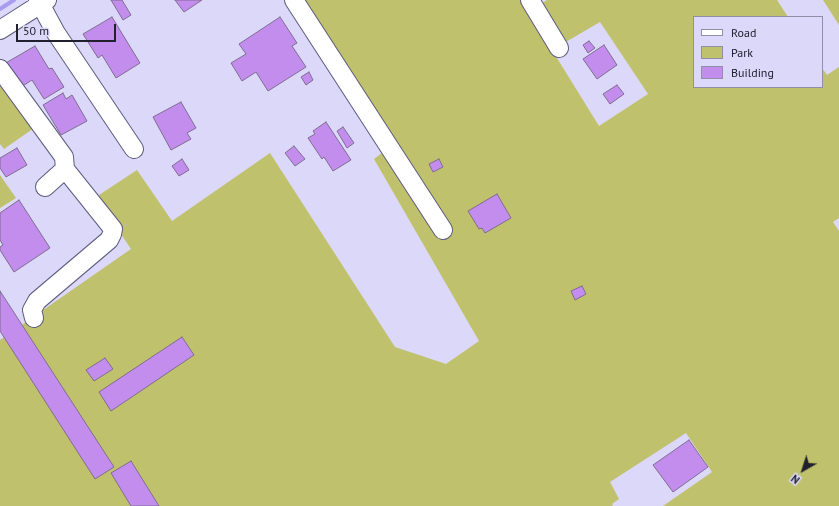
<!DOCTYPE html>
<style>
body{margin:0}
#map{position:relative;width:839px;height:506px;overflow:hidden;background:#dbd8f9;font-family:"PT Sans",sans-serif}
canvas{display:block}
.legend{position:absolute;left:693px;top:16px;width:130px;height:72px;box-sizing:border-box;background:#dbd8f9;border:1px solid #918ea8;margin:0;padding:5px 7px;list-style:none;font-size:12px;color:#21202f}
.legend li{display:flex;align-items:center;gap:8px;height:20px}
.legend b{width:20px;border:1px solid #918ea8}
.north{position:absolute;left:783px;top:450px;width:40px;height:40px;-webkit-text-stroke:3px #dbd8f9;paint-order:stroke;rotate:219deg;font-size:11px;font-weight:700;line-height:16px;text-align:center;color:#21202f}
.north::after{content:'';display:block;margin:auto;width:14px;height:18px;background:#21202f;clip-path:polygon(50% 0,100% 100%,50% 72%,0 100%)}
.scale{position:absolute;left:16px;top:24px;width:100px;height:18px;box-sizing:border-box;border:2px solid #21202f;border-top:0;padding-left:5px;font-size:12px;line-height:14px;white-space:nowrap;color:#21202f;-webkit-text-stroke:3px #dbd8f9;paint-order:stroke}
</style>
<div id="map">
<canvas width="839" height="506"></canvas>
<ul class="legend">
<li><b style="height:5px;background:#fff"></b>Road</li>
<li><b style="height:11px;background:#c0c16c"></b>Park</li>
<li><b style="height:11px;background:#c38dee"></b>Building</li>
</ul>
<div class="north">N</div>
<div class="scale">50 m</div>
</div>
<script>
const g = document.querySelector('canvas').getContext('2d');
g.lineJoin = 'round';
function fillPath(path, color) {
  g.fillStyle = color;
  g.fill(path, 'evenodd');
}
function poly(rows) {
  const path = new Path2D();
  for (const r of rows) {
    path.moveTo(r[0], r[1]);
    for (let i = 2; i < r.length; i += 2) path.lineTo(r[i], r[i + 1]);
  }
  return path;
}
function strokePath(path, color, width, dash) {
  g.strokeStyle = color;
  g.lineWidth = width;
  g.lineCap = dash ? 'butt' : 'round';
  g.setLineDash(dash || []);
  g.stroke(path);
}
const green = poly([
 [304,0,521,0,599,126,648,94,600,22,564,43,539,5,547,0,777,0,788,17,694,17,694,87,822,87,822,68,827,75,839,67,839,218,833,222,839,231,839,506,663,506,712,472,686,433,610,482,619,499,612,504,613,506,0,506,0,340,131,249,96,197,137,170,172,221,270,153,395,347,446,364,479,341,374,159,386,150],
 [823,0,839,0,839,25],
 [0,78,34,128,4,149,0,144],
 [0,175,16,198,0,208]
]);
const stream = poly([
 [0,9,14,0]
]);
const building = poly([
 [111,0,122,0,131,15,123,20,111,0],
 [175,0,202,0,184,12,175,0],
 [112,17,140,63,116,78,102,55,98,58,83,34,112,17],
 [280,17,297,43,292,46,306,67,268,91,256,72,242,81,231,63,246,54,239,44,280,17],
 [589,41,595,48,588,53,583,45,589,41],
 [604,45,617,65,597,79,583,59,604,45],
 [35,46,49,69,52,68,64,87,44,99,32,80,18,89,4,64,35,46],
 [309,72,313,80,306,85,301,77,309,72],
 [617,85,624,94,610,104,603,94,617,85],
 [63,93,66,99,72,95,87,121,61,135,43,105,63,93],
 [181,102,196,128,187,133,191,139,171,150,153,117,181,102],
 [326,122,351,160,333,171,324,157,322,159,308,138,315,134,313,131,326,122],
 [343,127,354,143,347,148,337,131,343,127],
 [294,146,305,159,295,166,285,153,294,146],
 [17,148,27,165,6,177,0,168,0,158,17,148],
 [182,159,189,170,179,176,172,166,182,159],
 [439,159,443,167,433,172,429,164,439,159],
 [497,194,511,218,485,233,482,228,479,229,468,211,497,194],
 [19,200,50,248,14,272,0,250,0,247,3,245,0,240,0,213,19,200],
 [582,286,586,294,575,300,571,291,582,286],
 [0,291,114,467,95,479,0,331,0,291],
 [182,337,194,355,111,411,99,392,182,337],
 [105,358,113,369,94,381,86,370,105,358],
 [689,440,708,467,673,492,653,465,689,440],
 [131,461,159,506,131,506,111,473,131,461]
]);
const minor = poly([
 [38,0,56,33,134,149],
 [294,0,443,230],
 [530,0,559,48],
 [0,30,47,0],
 [0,69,64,157,65,169,45,187],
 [34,318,32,310,37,301,109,240,112,234,113,229,65,169]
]);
fillPath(green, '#c0c16c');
strokePath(stream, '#a79def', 4);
fillPath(building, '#c38dee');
strokePath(building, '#7f6d8f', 1);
strokePath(minor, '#5e5b7e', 20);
strokePath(minor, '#fff', 18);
</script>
